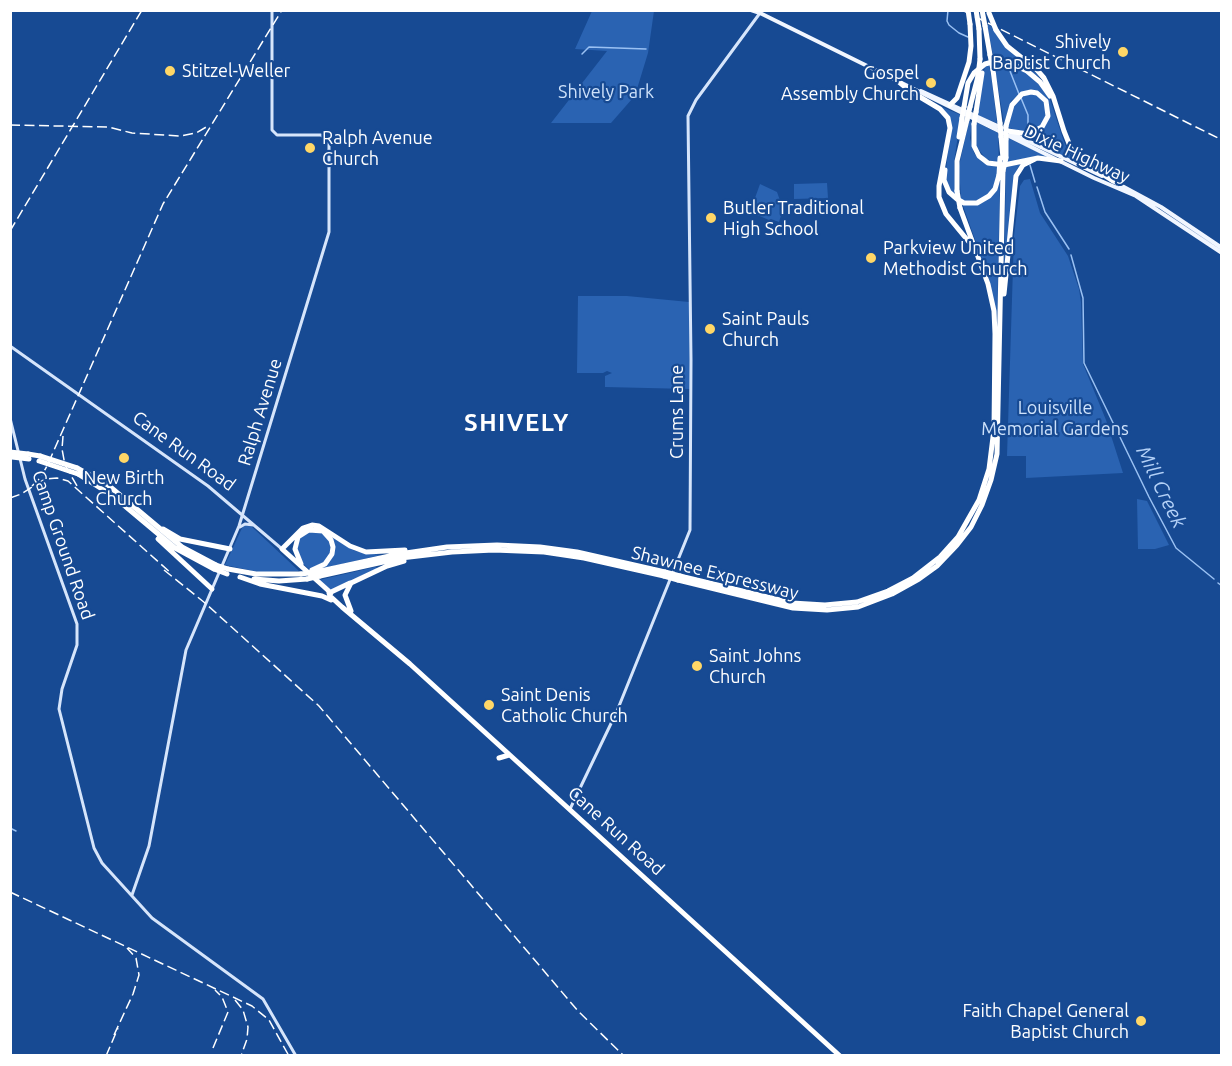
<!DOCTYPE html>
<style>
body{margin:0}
#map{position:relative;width:1232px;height:1066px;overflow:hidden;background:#174a93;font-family:Ubuntu,sans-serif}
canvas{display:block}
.frame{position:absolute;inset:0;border:12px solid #fff;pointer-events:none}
</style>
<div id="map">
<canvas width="1232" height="1066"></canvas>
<div class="frame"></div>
</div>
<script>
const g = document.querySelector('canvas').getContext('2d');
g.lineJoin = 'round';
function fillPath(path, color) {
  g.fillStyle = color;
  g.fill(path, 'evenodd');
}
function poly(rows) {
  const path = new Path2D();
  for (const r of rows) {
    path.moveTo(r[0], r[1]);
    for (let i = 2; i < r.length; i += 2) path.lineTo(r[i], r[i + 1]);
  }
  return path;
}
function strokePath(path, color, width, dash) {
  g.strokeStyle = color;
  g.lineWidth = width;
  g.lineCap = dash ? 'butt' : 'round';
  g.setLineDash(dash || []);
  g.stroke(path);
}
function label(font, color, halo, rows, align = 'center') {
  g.font = font + ' Ubuntu,sans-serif';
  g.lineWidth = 4.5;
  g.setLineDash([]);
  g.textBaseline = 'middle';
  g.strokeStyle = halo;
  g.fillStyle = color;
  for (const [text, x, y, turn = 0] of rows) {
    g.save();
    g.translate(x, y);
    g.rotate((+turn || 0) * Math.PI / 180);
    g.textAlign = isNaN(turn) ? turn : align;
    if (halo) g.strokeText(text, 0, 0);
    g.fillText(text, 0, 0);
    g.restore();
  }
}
const green = poly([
 [592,11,654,11,648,53,637,89,632,99,611,123,551,123,607,51,575,49],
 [987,24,991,26,1001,42,1041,78,1032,73,994,60],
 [994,63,1011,65,1031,76,1049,96,1064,142,1073,161,1025,136,1037,133,1043,128,1049,105,1031,90,1022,92,1011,101,1004,123],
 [989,64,992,82,997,123,977,115,985,65],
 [1026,94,1037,94,1045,102,1046,114,1042,125,1029,132,1014,130,1008,127,1011,110],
 [937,105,961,115,954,162,955,196,951,192,945,178,951,126],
 [969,121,972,123,970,138,974,153,982,162,999,168,993,190,980,200,966,201,961,200,959,166],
 [976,122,998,133,999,163,986,159,976,146],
 [1008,138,1049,157,1036,156,1007,163],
 [1021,164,1017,169,1004,268,1006,167],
 [1030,179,1040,213,1068,256,1079,289,1081,302,1083,364,1106,420,1123,473,1026,478,1026,456,1007,456,1014,236,1020,186,1024,180],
 [999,182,1000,183,997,323,989,279,962,203,984,202],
 [827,183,828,198,794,199,794,184],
 [760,184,777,192,783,209,779,222,771,219,769,220,750,212],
 [578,296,627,296,689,302,690,389,605,387,605,376,612,373,607,371,603,373,577,373],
 [1137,499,1147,501,1169,545,1155,549,1138,549],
 [245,525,252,527,299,571,263,573,225,565,242,528],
 [308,531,322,533,328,537,332,551,328,560,309,569,300,561,297,553,298,540],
 [330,536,355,551,381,555,320,569,331,559],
 [375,567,378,568,331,590,319,580]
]);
const stream = poly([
 [948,10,947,21,949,25,959,33,968,37],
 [582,54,589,47,646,49],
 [1008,66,1019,94],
 [1021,98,1028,115,1028,131],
 [1030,165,1035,182],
 [1037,187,1045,212,1069,249],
 [1071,255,1083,298,1084,363,1149,497,1176,548,1214,579],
 [1218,583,1222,586],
 [10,828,16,831]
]);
const secondary = poly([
 [10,346,208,486,282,549],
 [10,418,25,479,77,624,77,645,62,689,59,709,94,848,102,863,152,918,263,999,296,1056],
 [240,527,245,524,253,525],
 [570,809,617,711,690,530,691,360,688,116,696,100,760,13],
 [132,895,149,846,186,650,239,526,329,232,329,141,321,135,277,135,272,130,272,10]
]);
const primary = poly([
 [751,10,760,13,1094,178,1136,196,1222,253],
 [921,91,1002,128],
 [1011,133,1102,176],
 [1111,180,1161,207,1222,248]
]);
const highway = poly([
 [985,26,990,55],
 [979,29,980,59],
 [996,30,1007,46,1037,70,1044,78,1053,96,1064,131,1072,151,1079,159,1113,181],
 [993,70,1000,123],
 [899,82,910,91,940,109,948,118,950,128,939,186,939,197,946,214,969,242],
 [950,105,957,98,969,62,971,46,970,24],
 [964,107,968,83,974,73,985,64,996,61,1010,63,1027,71,1040,82,1050,96],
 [970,107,978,76],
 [976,112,982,73],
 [974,124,974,146,979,156,988,163,1004,165,1038,158,1061,161],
 [1006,126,1012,105,1022,94,1031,92,1037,93,1046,101,1048,116,1042,127,1028,134,1008,131],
 [959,137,962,118],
 [1001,137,1003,158],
 [1006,157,1006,139],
 [945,170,944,180,949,192,957,199,964,203,977,203,989,196,995,189,999,175],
 [957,191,957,161,967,120],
 [1004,294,1016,176,1023,165,1035,159],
 [28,454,40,456],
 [77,468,108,485,182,547,216,565],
 [78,474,113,496,175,548,214,569],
 [163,529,180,539,230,549],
 [158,539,212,589],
 [301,564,295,549,298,537,309,530,323,531,331,540,333,547,332,554,325,564,312,570],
 [228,569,256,574,301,574],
 [316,572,399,554,447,547,497,545,540,547,577,552,665,572],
 [320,576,401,558,452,552,494,550,544,552,584,558,664,576],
 [680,576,792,603,825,605,857,602,888,591,913,578,940,557,958,537,979,500,989,469,994,429,995,334,994,311,988,284,960,208],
 [240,577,260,584,322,596,331,600],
 [254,579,279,581,307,579],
 [678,580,793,608,827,610,858,607,892,594,919,579,937,566,957,545,971,527,982,505,991,480,997,454,1003,171],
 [329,593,330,596,342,607,410,664,840,1056],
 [329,593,350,583],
 [331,593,282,549,303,528,312,525,319,526,350,546,366,552,405,550],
 [351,611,345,595,351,583,387,566,404,561],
 [499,758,509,755]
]);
const rail = poly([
 [962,10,1222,140],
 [10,125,108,127,132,133,180,136,196,133,208,126],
 [10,231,142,10],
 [63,436,62,449,65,465,77,486],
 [32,486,41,477,47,466,163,204,282,10],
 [10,498,21,494,45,479,57,478,68,481,172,574],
 [164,570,205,603,319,706,578,1011,624,1056],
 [10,892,252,1006,269,1020,289,1056],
 [235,1000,243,1010,248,1027,247,1039,241,1056],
 [114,1035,133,994,139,975,136,958,127,948],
 [213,1048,228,1012,222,997,215,990],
 [106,1056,118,1028]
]);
const highwayBridge = poly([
 [968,10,970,24],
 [976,10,979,29],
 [982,10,985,26],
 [989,13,996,30],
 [990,55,993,70],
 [978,76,980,59],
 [962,118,964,107],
 [967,120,970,107],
 [1000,123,1001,137],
 [974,124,976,112],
 [1006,139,1006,126],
 [1003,171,1006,158],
 [999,175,1000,158],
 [957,191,960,208],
 [10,452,28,454],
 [40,456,77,468],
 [12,457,29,459],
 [39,461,78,474],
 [216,565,228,569],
 [214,569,227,574],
 [665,572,680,576],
 [301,574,316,572],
 [664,576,678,580],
 [307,579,320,576]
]);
const markers = [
 [1123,52,6,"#ffd767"],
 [170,71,6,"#ffd767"],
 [931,83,6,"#ffd767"],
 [310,148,6,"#ffd767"],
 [711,218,6,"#ffd767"],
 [871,258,6,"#ffd767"],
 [710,329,6,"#ffd767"],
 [124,458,6,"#ffd767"],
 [697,666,6,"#ffd767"],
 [489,705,6,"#ffd767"],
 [1141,1021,6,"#ffd767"]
];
const poiNames = [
 ["Shively",1111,42,"right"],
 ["Baptist Church",1111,63,"right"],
 ["Stitzel-Weller",182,71],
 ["Gospel",919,73,"right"],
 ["Assembly Church",919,94,"right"],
 ["Ralph Avenue",322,138],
 ["Church",322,159],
 ["Butler Traditional",723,208],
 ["High School",723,229],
 ["Parkview United",883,248],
 ["Methodist Church",883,269],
 ["Saint Pauls",722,319],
 ["Church",722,340],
 ["New Birth",124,478,"center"],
 ["Church",124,499,"center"],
 ["Saint Johns",709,656],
 ["Church",709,677],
 ["Saint Denis",501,695],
 ["Catholic Church",501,716],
 ["Faith Chapel General",1129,1011,"right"],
 ["Baptist Church",1129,1032,"right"]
];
const parkNames = [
 ["Shively Park",606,92],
 ["Louisville",1055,408],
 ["Memorial Gardens",1055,429]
];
const streetNames = [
 ["Dixie Highway",1077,154,25],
 ["Ralph Avenue",260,412,-73],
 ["Crums Lane",677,412,-90],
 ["Cane Run Road",184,451,36],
 ["Camp Ground Road",63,545,71],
 ["Shawnee Expressway",715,573,14],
 ["Cane Run Road",616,831,42]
];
const waterNames = [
 ["Mill Creek",1161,487,64]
];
const districtNames = [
 ["SHIVELY",517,423]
];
fillPath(green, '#2a63b2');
strokePath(stream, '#9ac1f3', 1.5);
strokePath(secondary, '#d6e5fb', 3);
strokePath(primary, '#f1f6ff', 4);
strokePath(highway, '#fff', 5);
strokePath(rail, '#fff', 1.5, [10, 4.5]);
strokePath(highwayBridge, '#fff', 5);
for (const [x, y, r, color] of markers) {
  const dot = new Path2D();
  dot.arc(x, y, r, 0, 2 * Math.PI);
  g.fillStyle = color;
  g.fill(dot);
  strokePath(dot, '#174a93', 2);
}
label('18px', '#fff', '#174a93', poiNames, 'left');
label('18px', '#cee2fb', '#174a93', parkNames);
label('18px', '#fff', '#174a93', streetNames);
label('italic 20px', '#b4d1f7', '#174a93', waterNames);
g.letterSpacing = '1.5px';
label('bold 24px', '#fff', '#174a93', districtNames);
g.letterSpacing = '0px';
</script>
